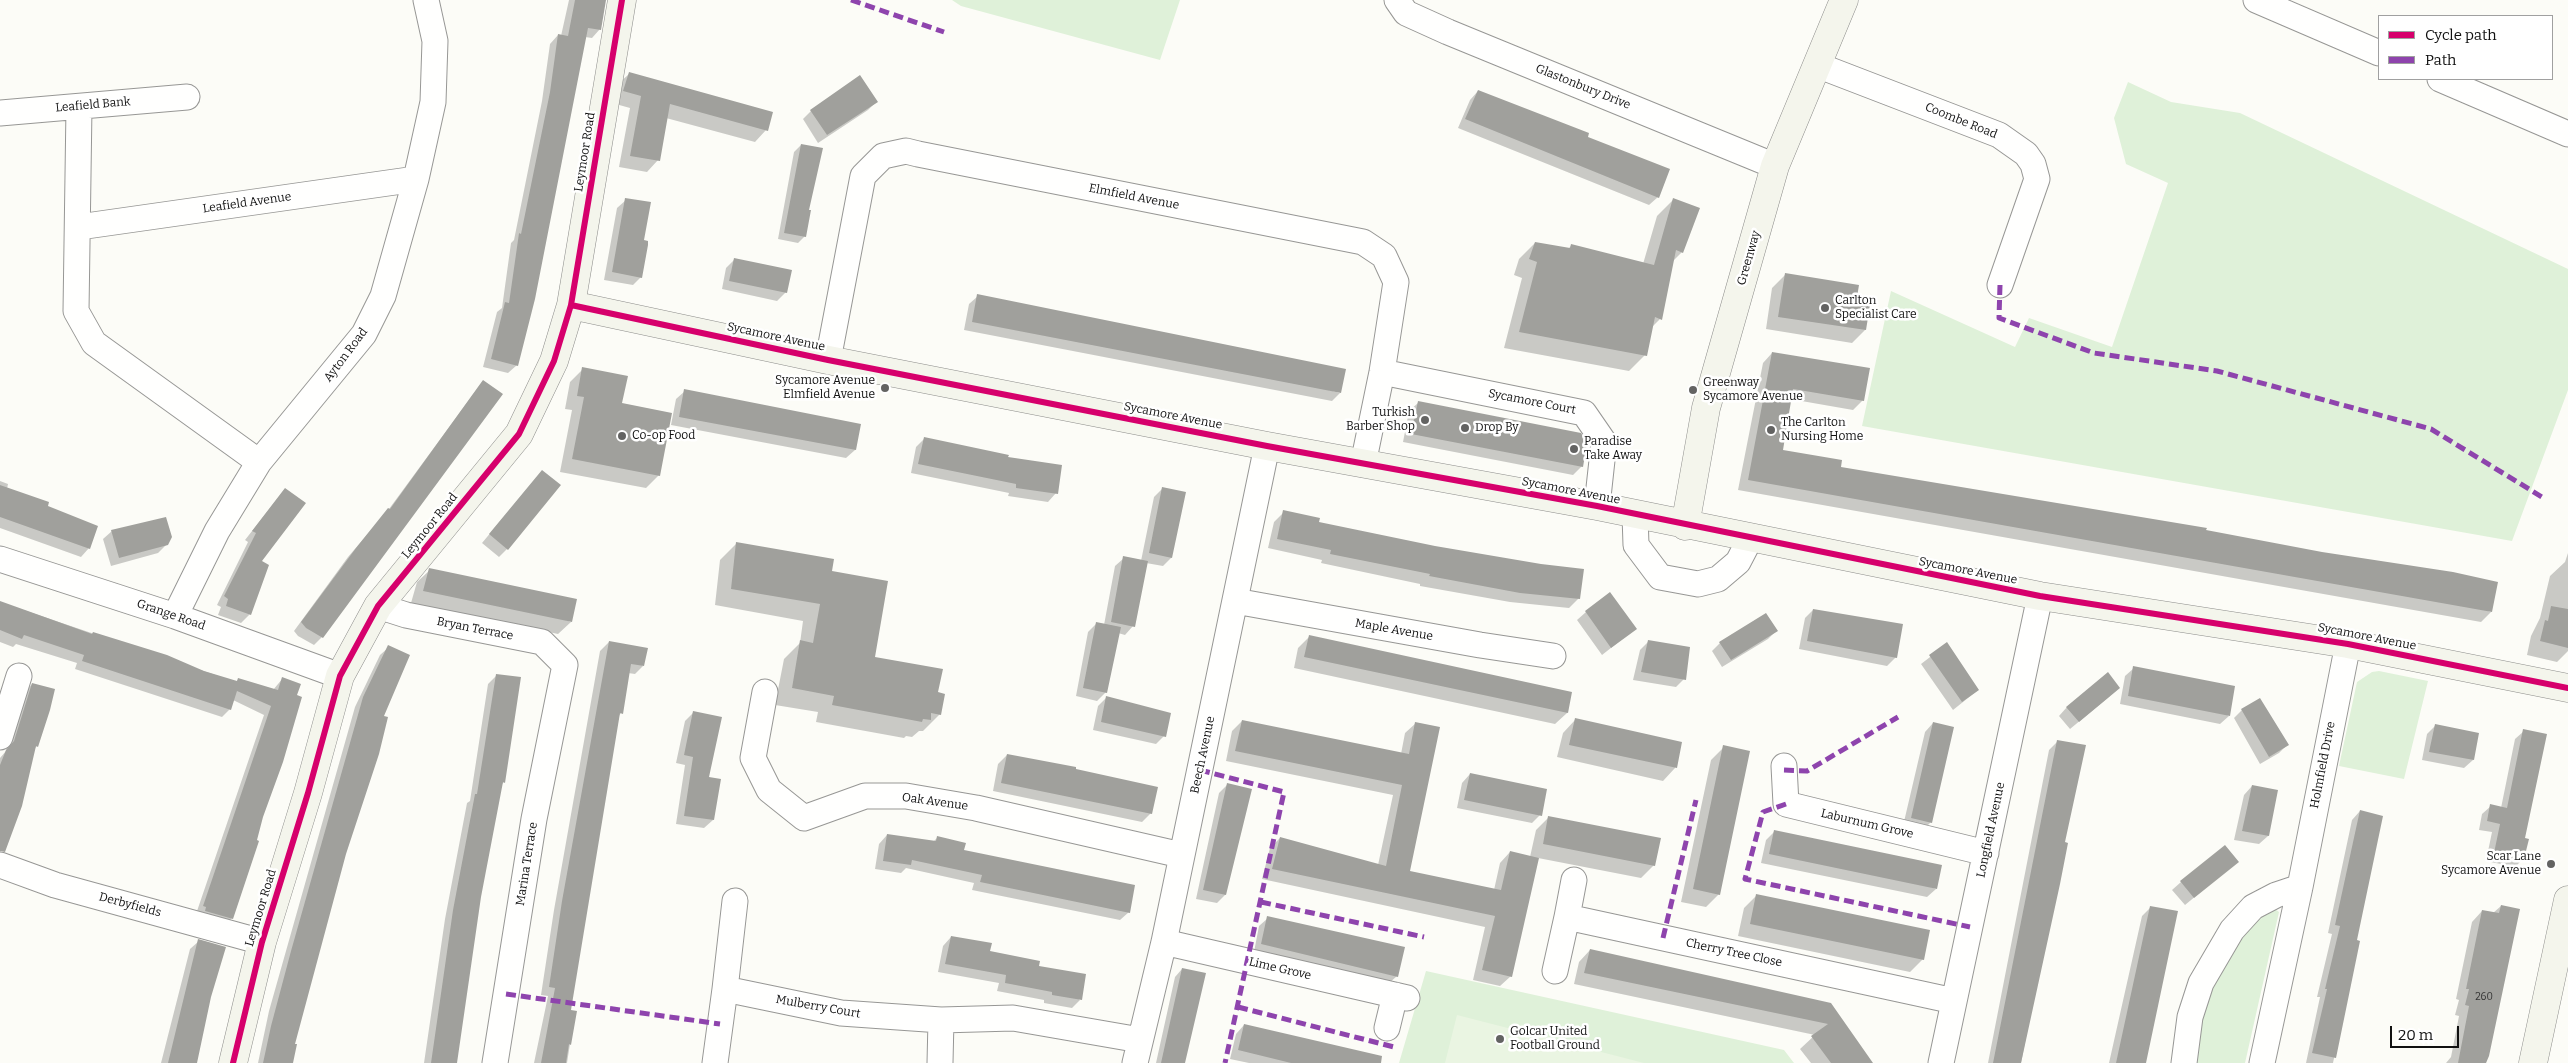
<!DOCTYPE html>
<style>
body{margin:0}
#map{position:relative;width:2568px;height:1063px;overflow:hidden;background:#fcfcf7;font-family:Bitter,serif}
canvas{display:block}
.legend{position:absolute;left:2378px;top:15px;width:175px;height:65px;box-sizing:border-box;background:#fff;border:1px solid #a0a0a0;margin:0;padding:6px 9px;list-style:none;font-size:15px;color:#111}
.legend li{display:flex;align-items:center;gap:10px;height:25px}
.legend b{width:25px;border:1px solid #a0a0a0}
.scale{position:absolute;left:2390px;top:1026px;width:69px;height:22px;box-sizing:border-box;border:2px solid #111;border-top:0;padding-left:6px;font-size:15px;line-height:18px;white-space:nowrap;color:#111;-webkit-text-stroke:4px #fff;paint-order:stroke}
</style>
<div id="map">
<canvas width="2568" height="1063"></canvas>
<ul class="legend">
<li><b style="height:6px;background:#d6006c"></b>Cycle path</li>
<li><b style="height:6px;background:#8e44ad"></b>Path</li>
</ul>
<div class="scale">20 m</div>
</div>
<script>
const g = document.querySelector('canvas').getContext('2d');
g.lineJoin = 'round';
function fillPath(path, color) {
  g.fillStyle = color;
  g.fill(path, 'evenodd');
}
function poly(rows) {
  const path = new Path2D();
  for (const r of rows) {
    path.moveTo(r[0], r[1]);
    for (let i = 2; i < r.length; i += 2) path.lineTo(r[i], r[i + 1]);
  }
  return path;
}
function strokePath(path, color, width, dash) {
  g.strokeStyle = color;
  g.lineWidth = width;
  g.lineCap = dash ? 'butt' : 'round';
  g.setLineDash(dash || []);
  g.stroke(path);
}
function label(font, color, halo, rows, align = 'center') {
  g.font = font + ' Bitter,serif';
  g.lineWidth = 5;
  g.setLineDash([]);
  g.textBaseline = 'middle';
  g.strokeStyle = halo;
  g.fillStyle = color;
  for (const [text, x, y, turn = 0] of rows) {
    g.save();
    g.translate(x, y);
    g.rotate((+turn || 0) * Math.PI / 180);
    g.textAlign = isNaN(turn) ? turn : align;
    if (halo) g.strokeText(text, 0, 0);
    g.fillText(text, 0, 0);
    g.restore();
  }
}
const green = poly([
 [952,0,1180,0,1160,60,961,6],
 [2128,82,2171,102,2240,113,2568,269,2568,390,2512,541,1862,426,1891,291,2015,347,2029,318,2112,347,2168,183,2126,164,2114,118],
 [2379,671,2428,681,2404,779,2339,766,2357,682,2372,672],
 [2271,906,2279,912,2245,1063,2191,1063,2198,1011,2239,933],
 [1426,971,1784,1050,1794,1063,1399,1063]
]);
const pitch = poly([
 [1457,1015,1644,1063,1445,1063]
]);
const shadow = poly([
 [569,0,605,0,600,29,592,38,585,37,517,365,508,373,483,367,497,312,502,308,511,243,514,240,542,101,550,44,558,35,561,36],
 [629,74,766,130,755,142,666,118,658,160,647,172,619,167,630,108,612,103,617,85],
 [1478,91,1586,138,1658,197,1649,205,1458,128,1470,100],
 [876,102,868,110,818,143,803,119,811,111],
 [801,145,807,211,805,236,798,243,778,239,794,152],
 [626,200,641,277,633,285,604,280,617,208],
 [1673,200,1682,252,1672,262,1660,319,1651,328,1645,355,1629,371,1504,348,1522,278,1514,275,1519,259,1535,243,1568,249,1571,246,1643,264,1657,216],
 [734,260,786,292,777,301,722,289,726,268],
 [1785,275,1856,298,1870,300,1865,330,1852,343,1766,329,1772,288],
 [978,296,1340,393,1332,401,964,330,969,304],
 [1772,353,1863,400,1853,410,1790,399,1782,451,1839,469,2322,554,2491,612,2481,622,1738,490,1763,363],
 [583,369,621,404,659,475,646,488,560,472,572,410,565,409,570,382],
 [483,381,322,637,314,645,298,636,294,631,348,557,389,509],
 [685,391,859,425,855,450,846,458,671,425,676,399],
 [1418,403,1582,466,1573,475,1403,442,1409,411],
 [924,439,1007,458,1056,493,1048,502,1008,496,1009,493,911,473,916,447],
 [542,471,507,549,499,557,482,543],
 [0,481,8,484,7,489,46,507,89,548,81,557,0,528],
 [285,489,260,562,250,614,241,623,218,615,221,607,217,605,248,542,245,540],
 [1162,489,1171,558,1163,566,1146,563,1133,626,1125,635,1118,633,1106,692,1097,701,1076,696,1088,632,1096,624,1104,625,1115,566,1124,558,1141,561,1154,497],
 [1284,512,1318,523,1579,598,1569,608,1510,602,1420,586,1420,584,1321,563,1322,560,1268,548,1274,522],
 [112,531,167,544,158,553,111,566,103,539],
 [737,543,830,572,874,658,940,714,923,731,919,731,912,737,906,736,904,738,816,722,818,712,775,705,784,659,800,643,803,621,715,605,720,560],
 [2568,553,2568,651,2557,662,2527,655,2531,636,2540,618,2550,576,2565,562],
 [430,570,571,622,558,634,411,603,417,582],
 [0,602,236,682,238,680,273,690,283,678,262,817,232,918,223,927,196,914,264,715,233,700,230,709,222,717,75,669,77,663,16,644,13,647,0,642],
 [1813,610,1896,657,1887,666,1799,649,1805,618],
 [1586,612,1635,629,1602,655,1577,620],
 [1776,631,1768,639,1722,667,1712,651,1720,643],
 [1310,636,1571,693,1567,713,1555,724,1294,668,1298,648],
 [609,642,643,666,635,674,628,673,621,713,618,717,570,1011,575,1012,567,1063,534,1063,548,996,541,995,554,910,600,651],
 [1648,642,1684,679,1676,687,1633,680,1640,650],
 [1947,644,1978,690,1953,710,1921,664],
 [389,647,383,717,293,1045,292,1063,258,1063,269,1011,355,707,380,655],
 [2134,668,2229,716,2220,724,2120,704,2125,676],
 [497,675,504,782,501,785,479,896,455,1063,424,1063,445,919,467,803,470,801,488,684],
 [32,684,37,746,34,749,7,845,0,852,0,758,6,751,24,693],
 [2110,696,2070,729,2059,716,2067,707],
 [1107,697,1164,736,1156,744,1093,730,1098,706],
 [2242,710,2287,745,2279,753,2260,764,2234,718],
 [693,713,708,778,713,820,704,828,676,824,685,765,676,763,685,721],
 [1575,720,1681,743,1675,768,1663,781,1557,757,1563,733],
 [1242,721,1401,754,1405,733,1416,723,1408,872,1494,890,1500,863,1510,852,1530,857,1536,830,1549,817,1654,865,1641,878,1538,858,1511,976,1500,986,1473,980,1485,927,1262,879,1270,848,1280,838,1378,865,1393,795,1226,761,1232,731],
 [1933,723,1931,822,1923,830,1903,826,1925,732],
 [2435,726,2477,734,2473,760,2464,768,2422,760,2427,734],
 [2524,731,2523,859,2515,867,2486,861,2492,832,2479,830,2482,814,2491,806,2501,808,2515,739],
 [2058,741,2064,844,2021,1063,1988,1063,2049,750],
 [1724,747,1719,894,1706,907,1681,902,1711,760],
 [1007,755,1075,770,1151,813,1142,822,993,791,998,764],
 [1470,774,1540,815,1532,823,1457,808,1462,783],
 [1228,784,1225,895,1217,903,1196,899,1219,793],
 [2252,786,2277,791,2268,836,2259,844,2234,840,2244,795],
 [2360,811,2356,941,2358,942,2333,1063,2306,1063,2320,997,2317,997,2332,934,2328,933,2352,820],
 [1775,831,1936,889,1927,897,1761,863,1766,840],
 [887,835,933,842,937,838,962,851,1129,912,1120,920,972,890,974,883,906,868,901,873,875,869,879,844],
 [2237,862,2185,905,2172,890,2181,882],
 [1757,895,1923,959,1910,972,1738,936,1744,908],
 [2501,906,2486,1063,2446,1063,2451,1057,2459,1016,2455,1015,2459,1000,2456,999,2472,922,2482,911,2493,913],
 [2151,907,2145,1063,2109,1063,2142,916],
 [1268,918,1397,976,1388,984,1254,952,1259,926],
 [951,937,989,952,1038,967,1080,1000,1072,1008,1044,1003,1044,1000,997,991,999,983,938,972,943,946],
 [199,941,210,997,195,1063,161,1063,190,949],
 [1590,950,1831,1004,1871,1063,1811,1063,1800,1049,1815,1035,1574,984,1579,962],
 [1182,969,1185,1063,1156,1063,1175,977],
 [1244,1025,1378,1063,1249,1063,1230,1059,1236,1034]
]);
const building = poly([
 [575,0,606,0,601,30,588,28,535,299,518,366,491,359,505,302,509,303,519,233,521,234,550,92,558,34,568,36],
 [629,72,773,112,768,131,670,104,660,161,630,156,641,96,623,91],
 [860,75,878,102,827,135,810,110],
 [1478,90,1589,133,1588,137,1670,169,1659,198,1465,119],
 [801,144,823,148,809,210,811,210,806,237,784,233],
 [625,198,651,202,644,240,648,241,648,245,642,278,612,272],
 [1673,198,1700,208,1683,253,1676,250,1662,320,1655,317,1647,356,1519,332,1537,262,1529,259,1535,242,1570,248,1571,244,1654,265],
 [734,258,792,270,787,293,729,281],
 [1785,273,1859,285,1857,297,1871,299,1866,330,1778,317],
 [977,294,1346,369,1341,393,972,322],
 [1772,352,1870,368,1864,401,1793,389,1783,450,1842,460,1841,467,2207,528,2206,530,2322,552,2453,572,2498,582,2492,612,1748,480],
 [582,367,628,376,622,403,672,413,660,476,572,459,584,397,577,396],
 [483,380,503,394,323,638,306,628,301,622,356,548,388,508,390,509],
 [684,389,861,424,856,450,679,417],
 [1418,401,1581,433,1587,443,1583,467,1411,434],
 [924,437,1009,455,1008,457,1062,465,1058,494,1016,488,1016,484,918,464],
 [542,470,561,485,508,550,489,534],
 [0,485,49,502,48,506,98,526,90,549,0,517],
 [1162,487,1186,492,1172,558,1149,553],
 [285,488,306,503,262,561,269,565,251,615,226,606,228,599,224,596,256,533,252,531],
 [1283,510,1320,518,1319,522,1435,546,1541,564,1584,569,1580,599,1520,593,1429,576,1430,574,1330,554,1331,550,1277,539],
 [166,517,172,537,168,545,119,558,111,530],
 [736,542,834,559,832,571,888,581,875,657,943,669,938,692,945,694,941,715,931,713,931,720,923,719,922,722,832,705,834,696,792,688,800,640,813,643,820,604,731,589],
 [1123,556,1148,561,1135,627,1111,622],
 [429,568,577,599,572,622,423,591],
 [1610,592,1637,629,1611,648,1585,611],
 [0,601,92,634,93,632,167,655,204,671,237,681,238,678,278,690,282,677,301,684,297,695,302,697,283,762,263,817,257,840,259,841,233,919,205,911,206,907,203,906,271,706,237,691,231,710,82,661,84,655,24,635,22,639,0,630],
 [2551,606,2568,609,2568,648,2540,641,2545,620,2548,621],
 [1813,609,1903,624,1897,658,1807,641],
 [1766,613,1778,631,1731,660,1719,642],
 [1096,622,1121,627,1107,693,1083,688],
 [1309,635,1572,692,1568,713,1304,657],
 [1648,640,1690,647,1686,680,1641,672],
 [609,641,648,648,644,666,631,664,623,714,620,713,571,1010,577,1011,571,1045,569,1044,566,1063,541,1063,555,988,549,987,562,901],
 [1947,642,1979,690,1962,702,1929,655],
 [388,645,410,655,384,716,388,717,379,754,346,854,295,1044,297,1044,293,1063,263,1063,271,1026,291,951,363,697],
 [2133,666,2235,686,2230,716,2128,696],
 [2108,672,2120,688,2079,722,2066,707],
 [496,674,521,677,505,783,503,782,481,897,457,1063,431,1063,453,910,475,794,477,794],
 [32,683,55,689,50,710,38,747,36,746,22,806,5,852,0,851,0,765,6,750,14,741],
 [1106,696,1171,713,1166,737,1101,722],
 [2260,698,2289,745,2269,757,2241,709],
 [693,711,722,717,709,777,721,779,714,820,684,816,693,757,684,755],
 [1575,718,1682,742,1677,768,1569,745],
 [1242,720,1409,754,1415,722,1440,727,1410,871,1501,890,1510,851,1539,858,1512,977,1482,970,1495,916,1272,869,1280,837,1386,866,1402,785,1235,751],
 [1933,722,1954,727,1932,823,1911,818],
 [2435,724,2479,733,2474,760,2429,752],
 [2523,729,2547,734,2525,838,2529,839,2524,859,2494,853,2500,824,2487,821,2490,804,2507,808],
 [2057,740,2086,745,2065,842,2068,843,2060,884,2021,1063,1993,1063],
 [1723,745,1750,751,1720,895,1693,889],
 [1007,754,1076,767,1076,769,1158,787,1152,814,1001,783],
 [1470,773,1547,789,1542,816,1464,800],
 [1227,783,1252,789,1226,895,1203,890],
 [2252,785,2278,790,2269,836,2242,831],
 [2360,810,2383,816,2357,940,2360,941,2336,1058,2312,1053,2327,989,2325,989,2340,926,2335,925],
 [1548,816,1661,838,1655,866,1543,844],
 [1774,830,1942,865,1937,889,1769,854],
 [887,834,936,841,937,836,966,843,964,850,1135,885,1130,913,980,882,982,875,912,860,911,865,883,861],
 [2225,845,2239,862,2194,898,2180,881],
 [1756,894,1930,930,1924,960,1750,924],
 [2501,905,2520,909,2489,1056,2486,1063,2458,1063,2469,1006,2465,1005,2469,989,2466,989,2482,910,2499,913],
 [2150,906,2178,911,2146,1063,2116,1063],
 [1267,916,1405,947,1398,977,1261,944],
 [951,936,992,943,990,951,1040,961,1039,966,1086,974,1082,1000,1052,995,1052,992,1005,983,1006,975,945,964],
 [198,939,226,947,211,997,197,1063,168,1063],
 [1590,949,1831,1003,1873,1063,1831,1063,1811,1036,1828,1024,1584,973],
 [1182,968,1206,973,1185,1063,1161,1063],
 [1244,1024,1382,1056,1381,1063,1291,1063,1238,1050]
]);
const street = poly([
 [1397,0,1406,13,1448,32,1775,166],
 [2256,0,2379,53],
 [1817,65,1999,135,2026,154,2033,164,2037,179,2000,285],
 [2440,79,2568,134],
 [79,107,76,311,94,343,259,462],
 [0,113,187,97],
 [79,227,416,179],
 [828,360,863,176,883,156,906,151,918,154,1363,242,1384,256,1396,282,1382,372,1363,464],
 [1382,372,1584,413,1604,442,1597,506],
 [1635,515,1636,545,1660,577,1698,584,1718,579,1738,562,1750,539],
 [0,559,175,616,340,676],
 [1235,601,1480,645,1553,656],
 [378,606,406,615,542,642,565,665,534,819,495,1063],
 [175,616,217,531,259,462,364,334,383,296,416,179,433,102,435,41,426,0],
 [765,692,753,758,769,790,804,818,865,796,906,796,976,808,1181,855],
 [0,737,19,676],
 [1784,766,1786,804,1986,853],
 [0,865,55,885,262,942],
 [1567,917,1574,880],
 [1164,942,1407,998],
 [1555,971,1567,917,1954,1001],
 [725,989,735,901],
 [1387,1028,1395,995],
 [715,1063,725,989,841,1013,941,1020,1013,1018,1140,1040],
 [940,1063,941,1020],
 [1135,1063,1164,942,1267,446],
 [1941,1063,2040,596],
 [2184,1063,2190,1017,2201,983,2232,930,2253,907,2276,895,2300,887],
 [2262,1063,2300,887,2348,644]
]);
const secondary = poly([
 [571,305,828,360,1267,446,1597,506,2040,596,2348,644,2568,688],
 [1685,526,1706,408,1775,166,1844,0],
 [233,1063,262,942,308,793,340,676,378,606,519,434,554,361,571,305,622,0],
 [2533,1063,2568,900]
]);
const quiet = poly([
 [851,0,944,32],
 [2000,285,1999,318,2094,353,2217,371,2431,429,2542,497],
 [1200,770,1284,792,1225,1063],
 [1784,770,1807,771,1898,717],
 [1786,804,1763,812,1745,879,1970,927],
 [1261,902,1424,937],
 [1663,938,1696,800],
 [506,994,720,1024],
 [1238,1007,1394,1047]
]);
const cycleway = poly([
 [571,305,828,360,1267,446,1597,506,2040,596,2348,644,2568,688],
 [233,1063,262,942,308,793,340,676,378,606,519,434,554,361,571,305,622,0]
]);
const markers = [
 [1825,308,5,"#636362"],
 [885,388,5,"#636362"],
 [1693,390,5,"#636362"],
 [1425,420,5,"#636362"],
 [1465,428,5,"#636362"],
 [1771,430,5,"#636362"],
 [622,436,5,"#636362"],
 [1574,449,5,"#636362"],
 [2551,864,5,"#636362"],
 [1500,1039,5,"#636362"]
];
const numberNames = [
 ["260",2484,997]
];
const streetNames = [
 ["Glastonbury Drive",1583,87,22],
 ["Leafield Bank",93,105,-5],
 ["Coombe Road",1961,121,22],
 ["Leymoor Road",585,152,-81],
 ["Elmfield Avenue",1134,197,11],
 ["Leafield Avenue",247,203,-8],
 ["Greenway",1749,258,-74],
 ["Sycamore Avenue",776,337,12],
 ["Ayton Road",346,355,-53],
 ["Sycamore Court",1532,402,11],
 ["Sycamore Avenue",1173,416,11],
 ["Sycamore Avenue",1571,491,11],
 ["Leymoor Road",430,526,-51],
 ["Sycamore Avenue",1968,571,11],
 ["Grange Road",171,615,19],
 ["Bryan Terrace",475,629,11],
 ["Maple Avenue",1394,630,10],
 ["Sycamore Avenue",2367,637,11],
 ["Beech Avenue",1203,755,-78],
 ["Holmfield Drive",2323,765,-79],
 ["Oak Avenue",935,802,8],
 ["Laburnum Grove",1867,824,13],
 ["Longfield Avenue",1991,830,-78],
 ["Marina Terrace",527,864,-81],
 ["Derbyfields",130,905,15],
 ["Leymoor Road",261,908,-73],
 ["Cherry Tree Close",1734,953,12],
 ["Lime Grove",1280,969,13],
 ["Mulberry Court",818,1007,10]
];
const poiNames = [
 ["Carlton",1835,301],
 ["Specialist Care",1835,315],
 ["Sycamore Avenue",875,381,"right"],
 ["Elmfield Avenue",875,395,"right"],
 ["Greenway",1703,383],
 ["Sycamore Avenue",1703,397],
 ["Turkish",1415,413,"right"],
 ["Barber Shop",1415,427,"right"],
 ["The Carlton",1781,423],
 ["Nursing Home",1781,437],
 ["Drop By",1475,428],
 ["Co-op Food",632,436],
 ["Paradise",1584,442],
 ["Take Away",1584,456],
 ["Scar Lane",2541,857,"right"],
 ["Sycamore Avenue",2541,871,"right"],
 ["Golcar United",1510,1032],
 ["Football Ground",1510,1046]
];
fillPath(green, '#dff1d9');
fillPath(pitch, '#eaf5e2');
fillPath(shadow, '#0003');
fillPath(building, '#a0a09c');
strokePath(street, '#979795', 27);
strokePath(secondary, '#8d8d8b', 29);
strokePath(street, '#fffffe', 25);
strokePath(secondary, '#f4f5ec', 28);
strokePath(quiet, '#8e44ad', 5, [10, 5]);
strokePath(cycleway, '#d6006c', 6);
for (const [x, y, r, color] of markers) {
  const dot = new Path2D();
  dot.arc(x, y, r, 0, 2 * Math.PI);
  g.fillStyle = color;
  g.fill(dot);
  strokePath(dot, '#fff', 2);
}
label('10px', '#353534', null, numberNames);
label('12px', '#111', '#fff', streetNames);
label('12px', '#111', '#fff', poiNames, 'left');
</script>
